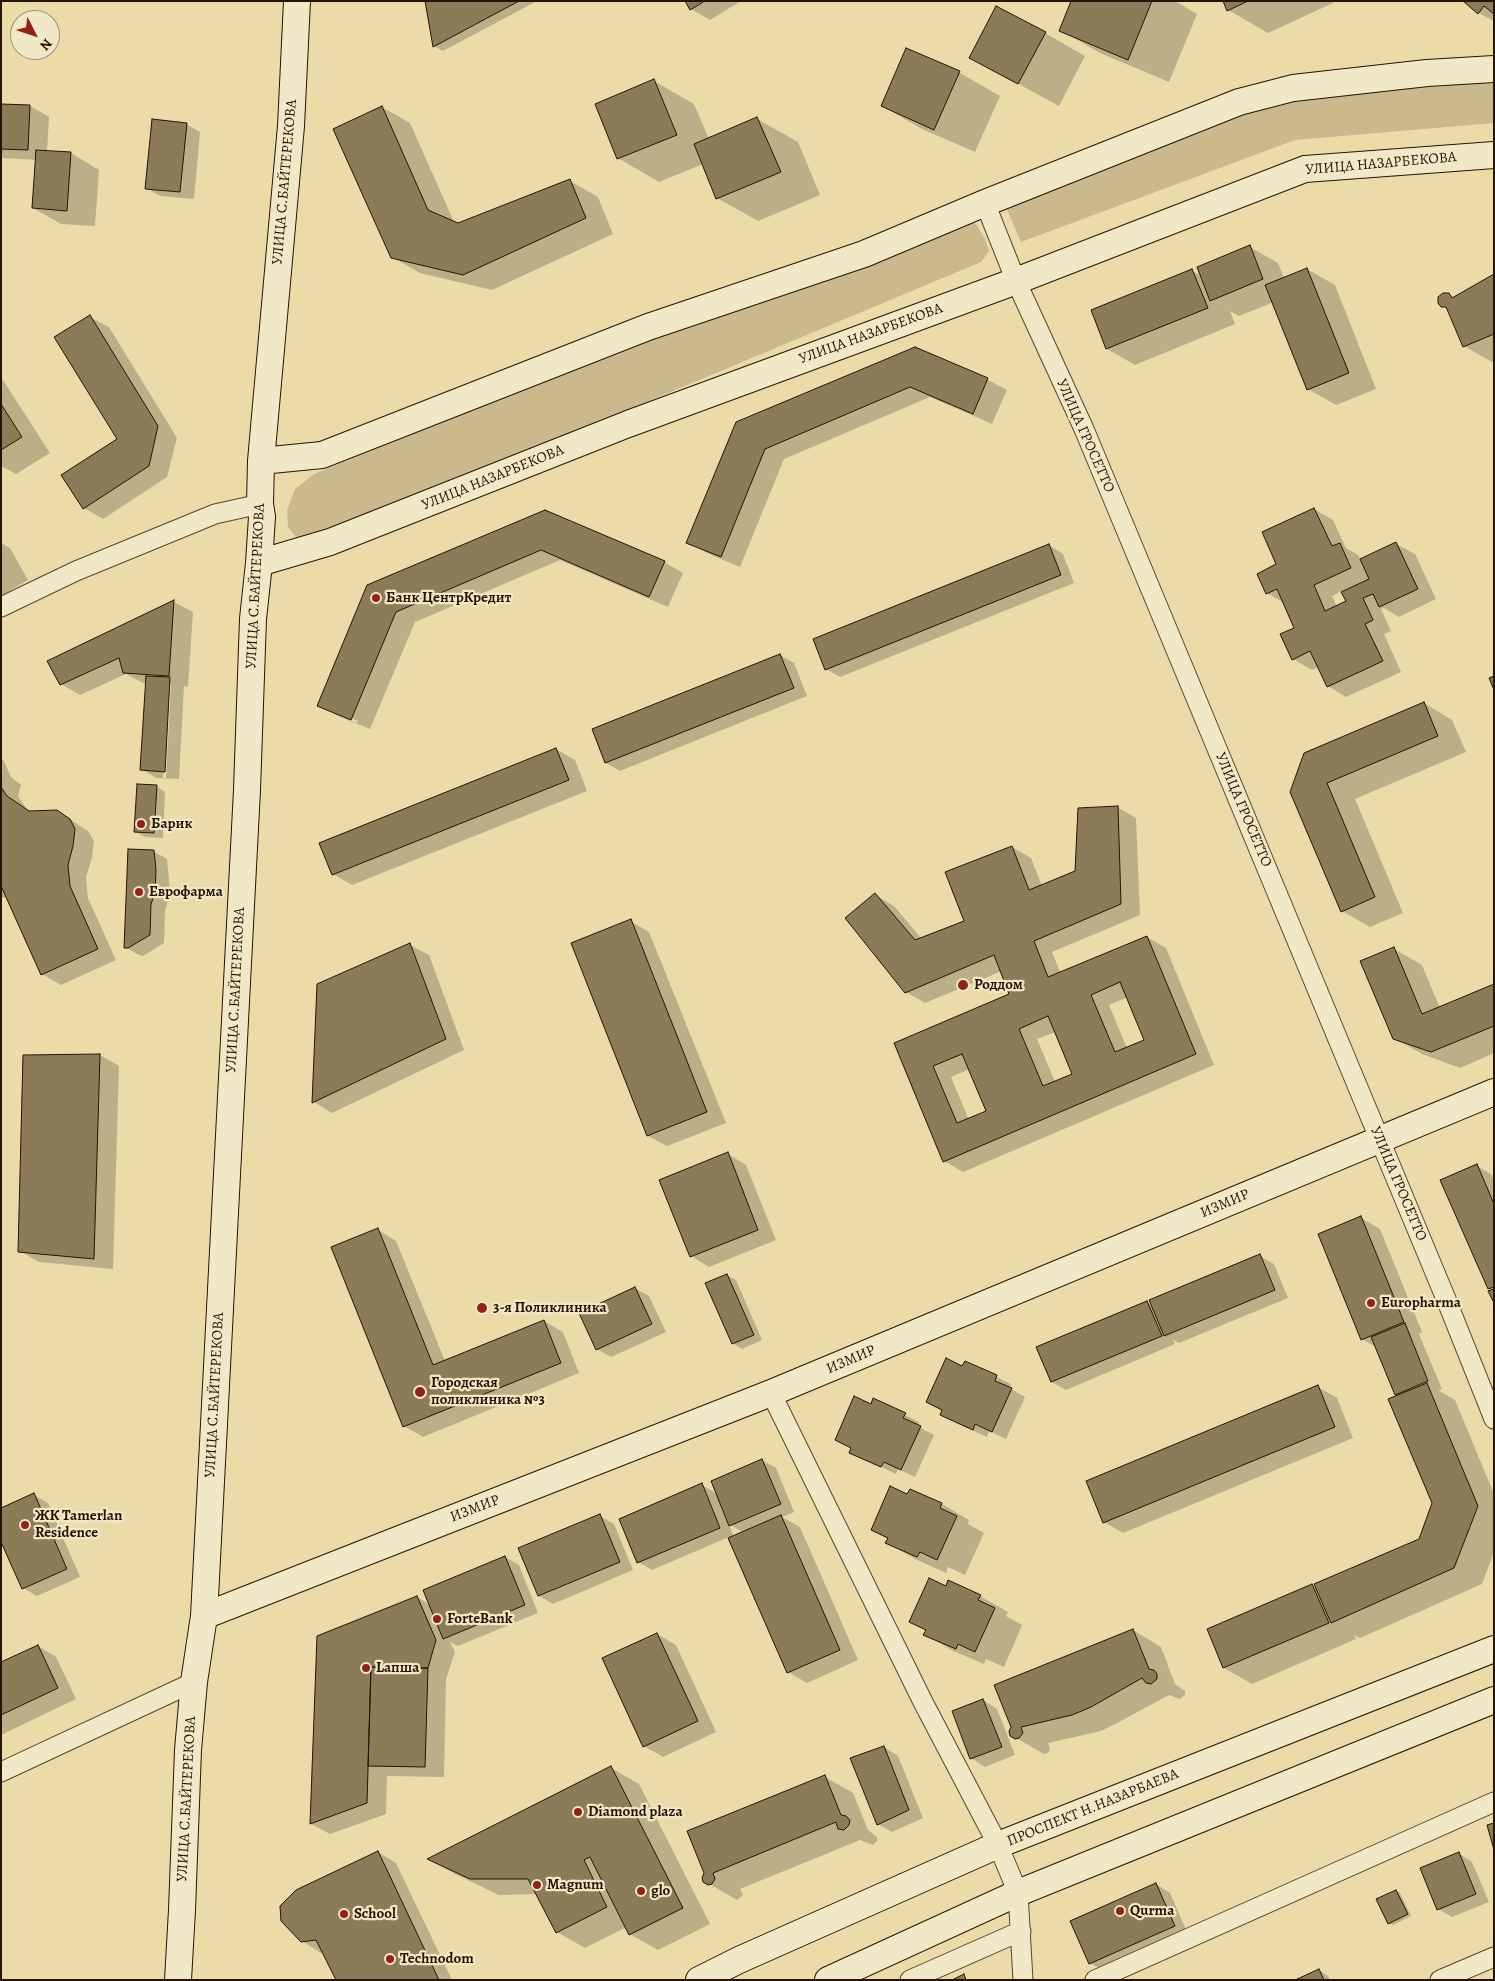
<!DOCTYPE html>
<meta charset="utf-8">
<style>
body{margin:0}
#map{position:relative;width:1495px;height:1981px;overflow:hidden;background:#eadba9;font-family:Alegreya,serif}
canvas{display:block}
.frame{position:absolute;inset:0;border:2px solid #271303;pointer-events:none}
.north{position:absolute;left:10px;top:10px;width:50px;height:50px;box-sizing:border-box;background:#f1e8c7;border:1px solid #a09379;border-radius:50%;rotate:131deg;font-size:14px;font-weight:700;line-height:20px;text-align:center;color:#271303}
.north::after{content:'';display:block;margin:auto;width:18px;height:22px;background:#8f2418;clip-path:polygon(50% 0,100% 100%,50% 72%,0 100%)}
</style>
<div id="map">
<canvas width="1495" height="1981"></canvas>
<div class="frame"></div>
<div class="north">N</div>
</div>
<script>
const g = document.querySelector('canvas').getContext('2d');
g.lineJoin = 'round';
function fillPath(path, color) {
  g.fillStyle = color;
  g.fill(path, 'evenodd');
}
function poly(rows) {
  const path = new Path2D();
  for (const r of rows) {
    path.moveTo(r[0], r[1]);
    for (let i = 2; i < r.length; i += 2) path.lineTo(r[i], r[i + 1]);
  }
  return path;
}
function strokePath(path, color, width, dash) {
  g.strokeStyle = color;
  g.lineWidth = width;
  g.lineCap = dash ? 'butt' : 'round';
  g.setLineDash(dash || []);
  g.stroke(path);
}
function label(font, color, halo, rows, align = 'center') {
  g.font = font + ' Alegreya,serif';
  g.lineWidth = 4.5;
  g.setLineDash([]);
  g.textBaseline = 'middle';
  g.strokeStyle = halo;
  g.fillStyle = color;
  for (const [text, x, y, turn = 0] of rows) {
    g.save();
    g.translate(x, y);
    g.rotate((+turn || 0) * Math.PI / 180);
    g.textAlign = isNaN(turn) ? turn : align;
    if (halo) g.strokeText(text, 0, 0);
    g.fillText(text, 0, 0);
    g.restore();
  }
}
const green = poly([
 [1494,70,1494,123,1295,140,1021,242,1003,200,1286,83],
 [961,212,976,224,985,239,989,251,981,262,310,543,299,541,288,527,287,510,295,489,314,474]
]);
const shadow = poly([
 [427,1,537,1,443,51,434,46],
 [687,1,741,1,710,20,691,9],
 [1072,1,1175,1,1197,14,1169,82,1100,53,1060,30],
 [1224,1,1332,1,1333,3,1268,33,1228,10],
 [1465,1,1494,1,1494,21,1479,13],
 [1045,33,1085,56,1059,106,971,58],
 [907,49,960,73,1000,96,975,152,922,129,882,106],
 [654,81,694,104,709,139,757,119,798,142,820,195,758,221,717,198,703,164,659,182,618,158],
 [1,105,30,106,49,117,47,152,71,153,99,170,95,226,61,224,33,208,37,160,1,158],
 [382,107,410,123,454,222,458,224,570,181,598,197,613,234,492,290,420,273,392,257],
 [186,124,200,132,194,199,160,196,146,188],
 [1250,247,1278,263,1284,278,1307,269,1335,285,1376,389,1336,405,1308,389,1274,302,1239,316,1230,311,1235,324,1135,365,1107,349,1092,311,1192,271,1202,276],
 [1494,275,1494,361,1492,362,1464,346,1449,310,1442,306,1449,295,1455,298],
 [90,317,109,327,177,438,167,477,103,519,84,508,119,439],
 [915,348,988,380,1007,390,992,424,930,397,784,459,740,567,707,553,688,542,737,423],
 [1,377,50,453,16,474,1,466],
 [1314,509,1333,520,1346,548,1358,555,1361,560,1396,544,1415,554,1436,599,1399,617,1384,608,1381,609,1391,631,1384,634,1401,672,1346,697,1328,686,1318,667,1312,670,1293,659,1296,628,1284,603,1267,593,1278,565],
 [1342,591,1347,602,1337,607,1332,596],
 [545,511,664,562,683,573,668,607,560,560,415,622,370,729,338,716,319,705,368,586],
 [337,712,358,721,357,723,337,715],
 [1,543,10,548,28,580,1,596],
 [1049,545,1063,554,1074,583,840,677,826,669],
 [174,602,193,612,188,687,184,686,179,779,156,778,142,769,147,684,143,683,126,674,80,695,61,684,48,662],
 [169,685,171,685,166,778,163,778],
 [780,655,794,663,807,696,620,771,606,763,593,730],
 [1424,703,1452,720,1466,752,1355,799,1403,913,1370,927,1342,911,1291,792],
 [556,749,575,760,587,791,352,885,333,874],
 [1,759,4,761,11,777,21,785,18,796,26,808,31,812,57,811,88,831,94,841,92,858,86,877,88,898,116,960,61,985,42,974,7,897,4,898,1,896],
 [156,786,165,792,163,838,145,837,136,832],
 [1117,807,1136,818,1140,915,1052,952,1061,974,1147,937,1166,948,1214,1065,963,1172,944,1161,895,1044,1011,995,1002,971,925,1003,906,992,875,895,894,906,922,939,966,921,1012,847,1031,858,1042,886,1076,872],
 [1128,997,1146,1040,1127,1048,1109,1005],
 [1056,1032,1074,1074,1055,1082,1037,1039],
 [970,1069,988,1112,969,1120,951,1077],
 [153,851,167,859,170,891,165,912,164,943,143,956,139,955,125,947],
 [630,921,649,932,726,1123,667,1146,648,1136,572,944],
 [410,945,429,955,464,1050,332,1113,314,1102],
 [1394,949,1422,965,1440,1008,1494,985,1494,1053,1460,1068,1422,1054,1394,1038],
 [100,1055,119,1066,113,1269,39,1262,20,1251,24,1056],
 [728,1154,746,1165,776,1240,709,1267,691,1256],
 [1477,1166,1491,1174,1494,1181,1494,1300,1492,1291,1489,1289],
 [1361,1218,1380,1229,1422,1332,1419,1334,1442,1389,1438,1390,1455,1400,1494,1494,1494,1552,1482,1584,1360,1638,1354,1635,1356,1639,1252,1684,1224,1668,1208,1630,1312,1586,1318,1589,1420,1540,1433,1503,1399,1396,1396,1394,1376,1347,1362,1339],
 [378,1230,396,1241,445,1361,544,1321,563,1332,579,1373,423,1437,404,1426],
 [1260,1256,1274,1264,1288,1298,1179,1343,1173,1340,1175,1344,1066,1390,1052,1382,1147,1302,1153,1306],
 [727,1275,736,1280,762,1340,742,1349,733,1343],
 [635,1288,649,1296,666,1332,611,1357,597,1349],
 [965,1362,1011,1384,1009,1388,1025,1397,1006,1439,989,1431,987,1437,956,1423,942,1415,943,1411,927,1402,963,1367],
 [1318,1387,1337,1398,1353,1438,1123,1533,1104,1522],
 [874,1400,919,1422,917,1426,934,1435,915,1477,898,1469,896,1474,850,1452],
 [762,1460,776,1468,794,1512,782,1517,800,1527,858,1660,807,1683,788,1672,729,1537,652,1570,638,1562,702,1485,717,1494],
 [729,1524,744,1533,734,1537],
 [910,1490,942,1504,969,1520,968,1524,984,1533,965,1575,948,1567,946,1573,915,1559,887,1543,888,1539,872,1530,908,1496],
 [34,1495,48,1503,80,1577,37,1596,23,1588],
 [600,1516,614,1524,633,1570,553,1604,539,1596,520,1549],
 [505,1557,519,1565,538,1613,458,1646,450,1642,455,1652,446,1679,444,1777,387,1776,386,1814,330,1834,311,1824,318,1637,417,1597,430,1605],
 [946,1588,980,1596,1008,1612,1006,1616,1022,1625,1004,1667,986,1659,984,1664,953,1651,925,1634,927,1631,911,1622],
 [1133,1630,1161,1647,1175,1684,1185,1691,1185,1695,1180,1699,1169,1695,1119,1722,1101,1731,1048,1743,1050,1749,1048,1753,1044,1754,1011,1735],
 [657,1634,676,1645,716,1732,663,1757,644,1746],
 [38,1646,56,1657,76,1699,1,1735,1,1664],
 [983,1700,997,1709,1015,1755,985,1767,971,1758],
 [884,1747,898,1756,923,1818,892,1832,878,1824],
 [611,1768,639,1784,710,1924,658,1950,630,1934,627,1927,585,1948,557,1932,537,1894,499,1895,457,1875,430,1860],
 [825,1777,853,1793,868,1830,877,1837,877,1841,873,1845,860,1840,740,1889,743,1895,737,1900,704,1881,705,1873],
 [378,1852,396,1863,452,1980,338,1980,324,1952,321,1953,302,1941],
 [1458,1853,1472,1862,1489,1902,1452,1917,1438,1909],
 [1156,1884,1170,1893,1188,1934,1104,1971,1090,1963],
 [1396,1891,1400,1893,1411,1916,1393,1925,1389,1923],
 [1319,1970,1328,1976,1330,1980,1298,1980]
]);
const building = poly([
 [425,1,519,1,433,47,425,1],
 [685,1,705,1,690,10,685,1],
 [1071,1,1152,1,1128,60,1059,31,1071,1],
 [1223,1,1248,1,1227,11,1223,1],
 [1463,1,1494,1,1494,14,1484,6,1478,14,1463,1],
 [996,6,1046,32,1018,84,969,58,996,6],
 [906,48,960,71,934,130,881,106,906,48],
 [654,79,677,135,617,159,595,104,654,79],
 [1,104,30,105,28,150,1,149,1,104],
 [382,106,428,210,458,223,570,179,586,218,463,275,391,258,333,129,382,106],
 [757,117,781,172,716,199,694,144,757,117],
 [152,119,187,123,180,192,145,189,152,119],
 [36,150,71,152,67,211,32,208,36,150],
 [1250,245,1263,279,1210,301,1197,267,1250,245],
 [1307,268,1349,373,1307,390,1265,285,1307,268],
 [1192,269,1208,308,1106,349,1091,310,1192,269],
 [1494,274,1494,334,1463,347,1446,307,1441,307,1438,303,1438,297,1443,293,1449,293,1452,298,1494,274],
 [90,315,158,426,149,466,83,509,61,475,117,439,54,337,90,315],
 [915,347,988,378,973,414,910,387,765,449,721,557,686,543,736,422,915,347],
 [1,404,22,437,1,450,1,404],
 [1314,508,1332,546,1340,543,1351,568,1314,585,1325,611,1346,601,1341,592,1369,579,1360,559,1396,542,1418,589,1379,607,1373,594,1363,598,1373,620,1365,624,1383,661,1327,687,1310,651,1292,660,1280,634,1294,628,1277,589,1266,594,1257,574,1276,564,1262,532,1314,508],
 [545,510,665,561,649,597,541,550,396,612,351,720,317,706,367,585,545,510],
 [1049,544,1061,575,825,670,813,639,1049,544],
 [174,600,169,676,123,673,119,658,60,685,47,661,174,600],
 [780,654,794,688,605,763,592,729,780,654],
 [146,676,170,677,165,772,140,770,146,676],
 [1494,676,1494,690,1489,678,1494,676],
 [1424,702,1438,736,1327,783,1375,897,1341,912,1290,792,1304,753,1424,702],
 [556,748,569,780,332,875,319,843,556,748],
 [137,784,157,785,154,833,134,832,137,784],
 [1,787,7,796,29,811,57,810,70,819,75,829,73,846,68,865,70,886,98,949,41,975,1,886,1,787],
 [1118,806,1121,904,1034,941,1048,977,1147,936,1196,1054,943,1162,894,1043,1009,994,994,955,905,993,845,918,875,893,915,940,964,921,945,872,1012,846,1029,890,1075,871,1078,808,1118,806],
 [1120,982,1144,1040,1115,1052,1091,995,1120,982],
 [1048,1016,1072,1074,1043,1086,1019,1029,1048,1016],
 [962,1054,986,1111,957,1123,933,1066,962,1054],
 [128,849,154,850,156,870,155,893,151,904,150,935,128,948,124,948,128,849],
 [631,919,707,1112,647,1136,571,943,631,919],
 [410,943,446,1039,312,1103,317,984,410,943],
 [1394,947,1422,1014,1494,984,1494,1026,1431,1052,1393,1039,1360,961,1394,947],
 [100,1054,94,1259,18,1252,23,1055,100,1054],
 [728,1152,758,1230,690,1257,659,1180,728,1152],
 [1477,1164,1494,1204,1494,1287,1488,1289,1440,1180,1477,1164],
 [1361,1216,1404,1322,1361,1340,1318,1234,1361,1216],
 [378,1228,433,1365,544,1320,561,1363,403,1427,331,1247,378,1228],
 [1260,1254,1275,1290,1164,1336,1149,1300,1260,1254],
 [727,1274,754,1335,732,1344,705,1283,727,1274],
 [635,1287,652,1324,596,1350,579,1313,635,1287],
 [1494,1289,1494,1303,1488,1291,1494,1289],
 [1147,1301,1162,1336,1051,1382,1036,1347,1147,1301],
 [1405,1323,1428,1381,1395,1395,1371,1337,1405,1323],
 [946,1358,962,1366,965,1361,997,1375,995,1381,1012,1388,992,1432,975,1424,973,1430,940,1415,942,1410,926,1402,946,1358],
 [1427,1383,1478,1506,1454,1568,1331,1623,1314,1584,1419,1539,1432,1503,1388,1399,1427,1383],
 [1318,1385,1335,1427,1103,1523,1086,1481,1318,1385],
 [854,1396,871,1404,873,1398,906,1413,903,1418,921,1426,901,1470,884,1462,881,1467,849,1453,851,1448,835,1440,854,1396],
 [762,1459,781,1504,729,1526,711,1481,762,1459],
 [702,1483,720,1528,637,1563,619,1519,702,1483],
 [890,1486,907,1494,910,1489,942,1503,940,1508,957,1516,937,1560,920,1552,917,1557,885,1543,888,1538,871,1530,890,1486],
 [34,1493,67,1569,22,1589,1,1542,1,1508,34,1493],
 [600,1514,620,1562,538,1596,518,1548,600,1514],
 [781,1515,840,1650,787,1673,728,1538,781,1515],
 [505,1556,525,1605,443,1639,423,1590,505,1556],
 [929,1578,946,1586,948,1580,981,1595,978,1600,995,1608,975,1652,958,1644,956,1649,923,1635,926,1630,909,1622,929,1578],
 [1312,1584,1329,1623,1223,1668,1207,1629,1312,1584],
 [417,1596,436,1640,428,1668,371,1667,367,1803,310,1824,317,1636,417,1596],
 [1133,1629,1149,1669,1154,1670,1157,1674,1157,1679,1151,1684,1146,1683,1142,1678,1091,1707,1072,1715,1021,1727,1023,1733,1019,1738,1015,1739,1010,1736,1009,1731,1011,1727,994,1685,1133,1629],
 [657,1633,698,1721,643,1747,602,1658,657,1633],
 [38,1645,58,1688,1,1715,1,1662,38,1645],
 [371,1667,428,1668,425,1767,368,1766,371,1667],
 [983,1699,1002,1747,970,1759,952,1711,983,1699],
 [884,1746,909,1810,877,1825,850,1758,884,1746],
 [611,1766,683,1908,629,1935,590,1857,584,1860,607,1907,556,1933,528,1879,470,1879,427,1859,611,1766],
 [825,1775,841,1815,846,1816,850,1820,849,1825,844,1830,838,1829,836,1822,713,1873,715,1879,712,1884,708,1885,703,1882,702,1878,704,1873,687,1831,825,1775],
 [1494,1823,1494,1850,1487,1825,1494,1823],
 [378,1851,439,1980,336,1980,316,1940,301,1942,281,1921,280,1906,296,1890,378,1851],
 [1459,1852,1476,1894,1437,1910,1420,1868,1459,1852],
 [1156,1883,1175,1926,1089,1964,1070,1921,1156,1883],
 [1396,1890,1408,1914,1388,1924,1376,1899,1396,1890],
 [1319,1969,1324,1980,1295,1980,1319,1969],
 [964,1974,966,1980,952,1980,964,1974]
]);
const street = poly([
 [985,203,1016,281,1084,429,1446,1299,1494,1419],
 [1,607,76,571,215,514,260,504],
 [771,1393,923,1702,998,1845,1018,1893,1023,1980],
 [1,1772,194,1682],
 [910,1980,1021,1931],
 [1095,1980,1494,1802],
 [1440,1980,1494,1957]
]);
const secondary = poly([
 [261,461,322,455,648,327,864,254,985,203,1239,102,1293,88,1427,73,1494,69],
 [259,563,330,542,628,424,1016,281,1305,169,1494,155],
 [204,1616,771,1393,1494,1092],
 [178,1980,182,1910,188,1750,194,1682,204,1616,247,790,253,619,259,563,262,517,260,504,261,461,291,126,297,1],
 [699,1980,739,1960,998,1845,1494,1649],
 [828,1980,1018,1893,1494,1700]
]);
const markers = [
 [376,598,5,"#8f2418"],
 [141,824,5,"#8f2418"],
 [139,892,5,"#8f2418"],
 [963,985,6,"#8f2418"],
 [1371,1303,5,"#8f2418"],
 [482,1308,6,"#8f2418"],
 [420,1392,6,"#8f2418"],
 [25,1525,5,"#8f2418"],
 [437,1619,5,"#8f2418"],
 [366,1668,5,"#8f2418"],
 [578,1812,5,"#8f2418"],
 [537,1885,5,"#8f2418"],
 [641,1891,5,"#8f2418"],
 [1120,1911,5,"#8f2418"],
 [344,1914,5,"#8f2418"],
 [390,1959,5,"#8f2418"]
];
const streetNames = [
 ["УЛИЦА НАЗАРБЕКОВА",1381,164,-5],
 ["УЛИЦА С.БАЙТЕРЕКОВА",285,182,-85],
 ["УЛИЦА НАЗАРБЕКОВА",871,334,-20],
 ["УЛИЦА ГРОСЕТТО",1085,436,66],
 ["УЛИЦА НАЗАРБЕКОВА",493,478,-22],
 ["УЛИЦА С.БАЙТЕРЕКОВА",256,586,-87],
 ["УЛИЦА ГРОСЕТТО",1243,810,67],
 ["УЛИЦА С.БАЙТЕРЕКОВА",236,990,-87],
 ["УЛИЦА ГРОСЕТТО",1398,1184,67],
 ["ИЗМИР",1225,1204,-23],
 ["ИЗМИР",851,1360,-23],
 ["УЛИЦА С.БАЙТЕРЕКОВА",215,1395,-87],
 ["ИЗМИР",475,1509,-21],
 ["УЛИЦА С.БАЙТЕРЕКОВА",187,1799,-87],
 ["ПРОСПЕКТ Н.НАЗАРБАЕВА",1093,1808,-22]
];
const poiNames = [
 ["Банк ЦентрКредит",386,598],
 ["Барик",151,824],
 ["Еврофарма",149,892],
 ["Роддом",974,985],
 ["Europharma",1381,1303],
 ["3-я Поликлиника",493,1308],
 ["Городская",431,1383],
 ["поликлиника №3",431,1400],
 ["ЖК Tamerlan",35,1516],
 ["Residence",35,1533],
 ["ForteBank",447,1619],
 ["Lапша",376,1668],
 ["Diamond plaza",588,1812],
 ["Magnum",547,1885],
 ["glo",651,1891],
 ["Qurma",1130,1911],
 ["School",354,1914],
 ["Technodom",400,1959]
];
fillPath(green, '#c9b98d');
fillPath(shadow, '#0003');
fillPath(building, '#8c7b59');
strokePath(building, '#271303', 1);
strokePath(street, '#58452c', 21);
strokePath(secondary, '#271303', 28);
strokePath(street, '#f1e8c7', 19);
strokePath(secondary, '#f1e8c7', 26);
for (const [x, y, r, color] of markers) {
  const dot = new Path2D();
  dot.arc(x, y, r, 0, 2 * Math.PI);
  g.fillStyle = color;
  g.fill(dot);
  strokePath(dot, '#f1e8c7', 2);
}
label('15px', '#271303', '#f1e8c7', streetNames);
label('bold 15px', '#271303', '#f1e8c7', poiNames, 'left');
</script>
